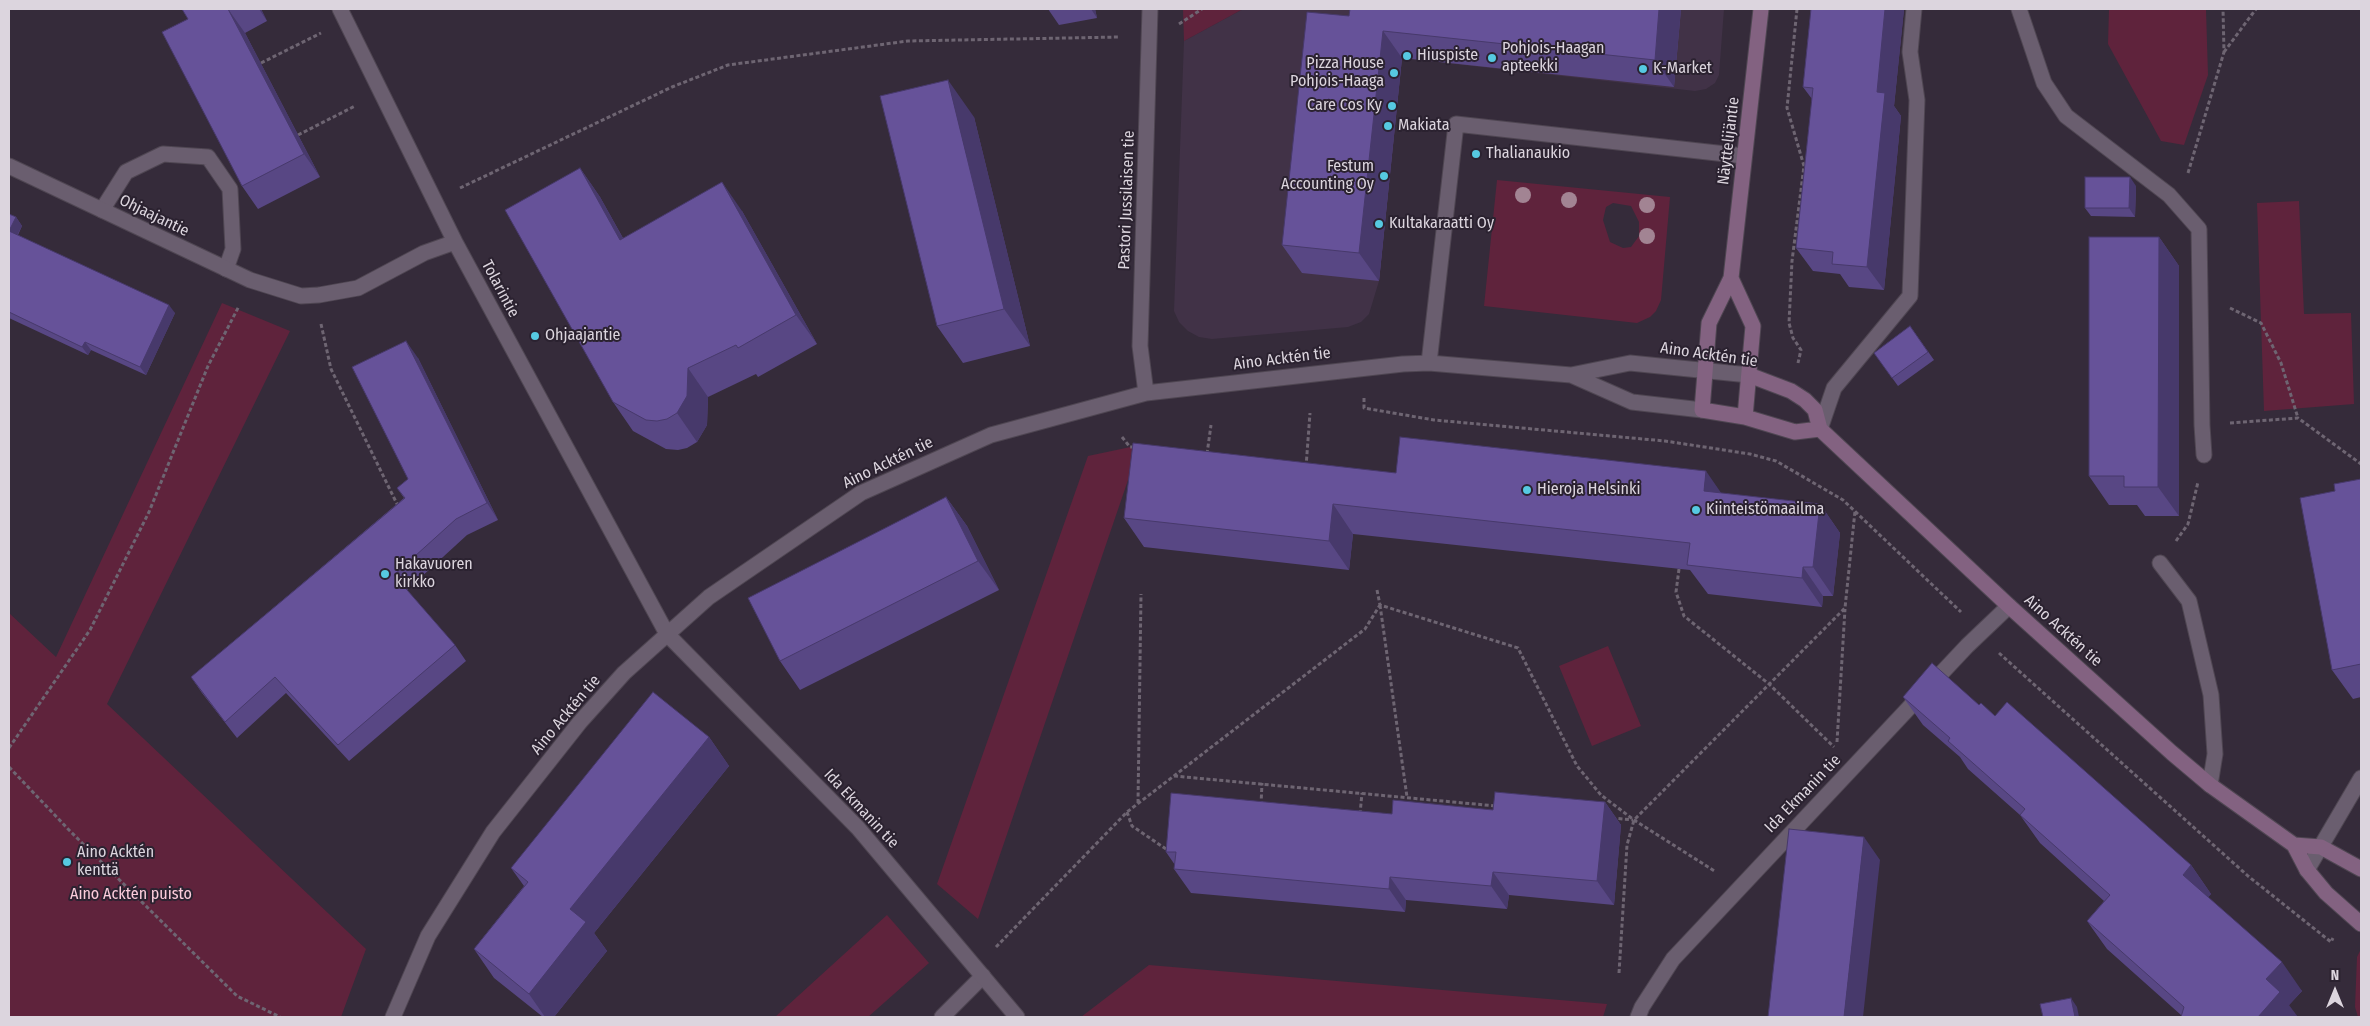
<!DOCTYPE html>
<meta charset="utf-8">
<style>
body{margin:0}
#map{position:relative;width:2370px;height:1026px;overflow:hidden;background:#352b3a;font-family:"Fira Sans Condensed",sans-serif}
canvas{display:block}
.frame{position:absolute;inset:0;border:10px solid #dcd5de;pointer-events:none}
.north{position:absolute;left:2310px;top:966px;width:50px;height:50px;-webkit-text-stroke:4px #2b2230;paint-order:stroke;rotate:0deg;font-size:14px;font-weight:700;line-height:20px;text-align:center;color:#dcd5de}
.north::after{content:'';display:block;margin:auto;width:18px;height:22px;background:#dcd5de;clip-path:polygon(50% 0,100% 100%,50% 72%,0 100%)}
</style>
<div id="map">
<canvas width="2370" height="1026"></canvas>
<div class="frame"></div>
<div class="north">N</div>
</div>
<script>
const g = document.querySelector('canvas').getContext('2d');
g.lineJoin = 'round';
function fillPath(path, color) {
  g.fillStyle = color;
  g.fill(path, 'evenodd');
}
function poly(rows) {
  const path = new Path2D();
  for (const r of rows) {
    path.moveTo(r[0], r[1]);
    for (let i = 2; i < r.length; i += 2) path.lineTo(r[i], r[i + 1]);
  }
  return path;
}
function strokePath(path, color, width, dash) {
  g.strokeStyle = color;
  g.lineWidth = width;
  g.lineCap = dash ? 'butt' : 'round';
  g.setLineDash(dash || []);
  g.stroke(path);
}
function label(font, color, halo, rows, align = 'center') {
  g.font = font + ' "Fira Sans Condensed",sans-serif';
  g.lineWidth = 4;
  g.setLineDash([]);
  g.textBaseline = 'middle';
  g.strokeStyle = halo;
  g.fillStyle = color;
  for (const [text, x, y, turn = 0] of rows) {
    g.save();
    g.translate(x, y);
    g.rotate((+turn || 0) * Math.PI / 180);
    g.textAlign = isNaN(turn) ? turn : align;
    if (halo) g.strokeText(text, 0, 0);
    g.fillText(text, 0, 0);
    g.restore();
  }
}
const built = poly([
 [1243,9,1724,9,1719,75,1715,83,1706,89,1695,91,1402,58,1379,281,1369,314,1361,322,1348,327,1212,339,1199,337,1188,331,1179,322,1174,311,1184,41]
]);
const green = poly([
 [1183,9,1243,9,1184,41],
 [2109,9,2206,9,2208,75,2184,145,2161,141,2108,44],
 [1497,180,1670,197,1661,300,1656,311,1650,317,1637,323,1484,306],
 [1613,203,1631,206,1639,222,1639,236,1631,247,1623,248,1610,242,1603,220,1606,207],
 [2299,201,2304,314,2351,313,2354,404,2264,411,2257,203],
 [222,303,290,331,107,704,366,949,341,1017,9,1017,9,613,56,657],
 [1140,445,978,919,937,884,1088,456],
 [1608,646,1641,726,1592,746,1559,666],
 [887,915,929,963,868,1017,775,1017],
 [2361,949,2361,1017,2358,1017,2355,1007,2357,957],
 [1149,965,1607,1004,1603,1017,1081,1017]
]);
const path = poly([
 [1797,9,1787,108,1804,166,1792,261,1789,323,1793,338,1801,350,1798,363],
 [1179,24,1202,9],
 [2224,52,2256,9],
 [261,63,321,33],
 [298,135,355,106],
 [2188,173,2224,52,2223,9],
 [460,188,672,87,728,65,908,41,1120,37],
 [2230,308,2261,323,2281,363,2298,418],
 [321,324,331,369,397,504],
 [1364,398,1364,408,1434,420,1665,441,1750,454,1776,461,1843,500,1961,612],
 [2230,423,2298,418,2361,464],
 [1122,437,1130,447,1136,447],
 [1207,454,1211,425],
 [1306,467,1310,413],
 [2176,541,2188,524,2198,482],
 [1679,569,1676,592,1684,616,1769,684,1834,747],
 [1377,590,1380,605,1518,648,1577,766,1601,795,1634,820,1716,872],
 [1380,605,1407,797],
 [1999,653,2248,876,2331,942,2333,938],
 [1837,742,1845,609],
 [9,748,90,630,149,512,208,366,239,306],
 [9,767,70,831,237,996,280,1017],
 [1174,776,1496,806],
 [1138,803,1141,594],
 [1261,805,1262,783],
 [1127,812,1132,826,1169,851],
 [1360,814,1362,793],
 [1612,818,1633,820],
 [996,947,1127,812,1365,629,1380,605],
 [1619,973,1627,845,1634,820,1845,608,1855,511]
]);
const service = poly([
 [2019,9,2044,83,2066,116,2169,195,2199,229,2202,425,2204,455],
 [102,210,126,172,163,154,208,157,230,189,233,249,226,269],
 [1820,429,1834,388,1910,296,1917,100,1910,52,1914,9],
 [2160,563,2189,601,2211,695,2215,754,2210,785],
 [2307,870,2361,778],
 [942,1017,983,976]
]);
const minor = poly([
 [340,9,455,242,667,634,858,828,1017,1017],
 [9,166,250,280,301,296,319,295,358,288,424,253,455,242],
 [1429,363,1456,124,1744,156],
 [1571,375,1632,402,1702,410],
 [1146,393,1140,346,1150,9],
 [393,1017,428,936,493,832,580,722,624,673,709,597,861,493,991,435,1146,393,1403,364,1429,363,1571,375,1630,363,1749,375],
 [1638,1017,1642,1007,1673,959,1967,646,2009,606]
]);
const secondary = poly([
 [1761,9,1731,278,1709,323,1702,410,1745,417,1795,432,1820,429],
 [1731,278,1753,326,1745,417],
 [1749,375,1791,391,1805,400,1815,410,1820,429,2009,606,2172,753,2210,785,2294,845,2307,870,2326,893,2361,924],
 [2294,845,2321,847,2361,869]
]);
const trees = [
 [1523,195],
 [1569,200],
 [1647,205],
 [1647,236]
];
const wall = poly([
 [182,9,261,9,267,21,245,33,320,177,258,209,242,186,188,19],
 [1048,9,1095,9,1097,18,1059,25],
 [1350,9,1681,9,1674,87,1402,58,1379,281,1302,273,1282,245,1349,16],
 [1811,9,1904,9,1894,106,1901,116,1884,290,1849,287,1840,274,1813,271,1796,248,1812,99,1803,87],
 [974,117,1030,346,963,363,937,326],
 [580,168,600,197,623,238,742,211,817,344,758,377,756,374,708,397,707,425,697,442,687,448,678,450,666,449,633,431,613,402],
 [2136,186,2135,217,2091,216,2085,208],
 [9,214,16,217,22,226,18,235,175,313,146,375,91,350,88,355,9,318],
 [2159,237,2179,266,2179,516,2145,516,2137,505,2109,505,2089,476],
 [1910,326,1934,360,1898,386,1874,353],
 [418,358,498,520,467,535,407,590,455,645,466,661,349,761,286,693,237,738,202,693,191,677,404,498,397,488,408,479],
 [1396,473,1721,493,1820,504,1840,533,1833,596,1823,596,1822,607,1708,594,1690,570,1353,534,1349,570,1144,547,1124,518],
 [2361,479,2361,697,2353,699,2332,670,2335,491],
 [946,497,967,526,999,590,800,690,780,661],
 [1903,697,1979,705,1995,716,2191,865,2211,894,2208,897,2302,991,2289,1005,2181,1015,2107,949,2087,921,2104,901,2040,843,2020,815,1968,769,1960,757,1923,725],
 [709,737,729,766,594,933,607,951,554,1017,543,1017,494,978,474,949,524,886,511,868],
 [1605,802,1621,825,1614,905,1509,895,1507,909,1406,900,1405,912,1191,893,1174,869,1175,865,1166,852,1392,814,1493,810]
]);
const shadedWall = poly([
 [228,9,245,33,320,177,304,154],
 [259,9,261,9,267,21],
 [1091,9,1095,9,1097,18],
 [1659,9,1681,9,1674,87,1655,60],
 [1885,9,1904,9,1894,106,1901,116,1884,290,1867,267,1877,92],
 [1383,31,1402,58,1379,281,1359,253],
 [948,80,974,117,1030,346,1004,309],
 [580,168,600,197,640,269,620,240],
 [2130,177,2136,186,2135,217,2129,208],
 [722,182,742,211,817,344,796,315],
 [16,217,22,226,15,239,9,231],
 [2159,237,2179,266,2179,516,2158,487],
 [169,305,175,313,146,375,140,367],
 [406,341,418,358,498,520,487,503],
 [85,342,91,350,88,355,82,347],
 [688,368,708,397,707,425,697,442,677,413],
 [1706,471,1726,500,1704,491],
 [946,497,967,526,999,590,978,561],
 [1333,504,1353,534,1349,570,1329,541],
 [1820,504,1840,533,1833,596,1813,567],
 [1803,567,1823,596,1822,607,1802,578],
 [709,737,729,766,594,933,607,951,554,1017,545,1017,529,994,570,909],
 [1605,802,1621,825,1614,905,1597,881],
 [1864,837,1880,860,1863,1017,1844,1017],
 [2191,865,2211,894,2203,903,2183,875],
 [1493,872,1509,895,1507,909,1491,886],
 [1390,877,1406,900,1405,912,1389,889],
 [2282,962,2302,991,2289,1005,2298,1017,2258,1017,2266,979],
 [2071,998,2077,1007,2079,1017,2075,1017]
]);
const building = poly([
 [182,9,230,9,228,9,304,154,242,186,162,32,188,19,182,9],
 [1350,9,1659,9,1655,60,1383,31,1359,253,1282,245,1307,12,1349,16,1350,9],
 [1811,9,1885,9,1877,92,1885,93,1867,267,1832,264,1833,252,1796,248,1813,88,1803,87,1811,9],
 [948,80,1004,309,937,326,880,96,948,80],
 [580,168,620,240,722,182,796,315,738,348,736,345,688,368,687,396,677,413,667,419,657,421,646,420,613,402,505,210,580,168],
 [2085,177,2130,177,2129,208,2085,208,2085,177],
 [9,214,16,217,9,231,169,305,140,367,85,342,82,347,9,312,9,214],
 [2089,237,2159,237,2158,487,2124,487,2124,476,2089,476,2089,237],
 [1910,326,1928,352,1892,378,1874,353,1910,326],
 [406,341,487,503,456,519,394,575,455,645,338,745,275,677,225,722,191,677,405,498,397,488,408,479,352,367,406,341],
 [1400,437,1706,471,1704,491,1820,504,1813,567,1803,567,1802,578,1687,565,1690,543,1333,504,1329,541,1124,518,1133,443,1396,473,1400,437],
 [2361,479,2361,664,2332,670,2300,498,2335,491,2334,484,2361,479],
 [946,497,978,561,780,661,748,598,946,497],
 [1932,663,1979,705,1981,703,1995,716,2007,702,2191,865,2183,875,2282,962,2266,979,2280,992,2258,1017,2181,1017,2184,1007,2087,921,2110,895,2020,815,2025,809,1948,741,1950,738,1903,697,1932,663],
 [653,692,709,737,570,909,586,922,529,994,474,949,528,882,511,868,653,692],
 [1495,792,1605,802,1597,881,1493,872,1491,886,1390,877,1389,889,1174,869,1176,852,1166,852,1171,793,1392,814,1393,800,1493,810,1495,792],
 [1789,829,1864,837,1844,1017,1768,1017,1789,829],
 [2071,998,2075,1017,2043,1017,2040,1004,2071,998]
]);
const markers = [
 [1407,56,5,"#56c9e1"],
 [1492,58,5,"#56c9e1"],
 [1643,69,5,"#56c9e1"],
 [1394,73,5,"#56c9e1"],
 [1392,106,5,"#56c9e1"],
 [1388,126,5,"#56c9e1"],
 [1476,154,5,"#56c9e1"],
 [1384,176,5,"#56c9e1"],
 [1379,224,5,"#56c9e1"],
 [535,336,5,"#56c9e1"],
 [1527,490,5,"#56c9e1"],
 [1696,510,5,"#56c9e1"],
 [385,574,5,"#56c9e1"],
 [67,862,5,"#56c9e1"]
];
const poiNames = [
 ["Pohjois-Haagan",1502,49],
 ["apteekki",1502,67],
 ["Hiuspiste",1417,56],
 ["Pizza House",1384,64,"right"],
 ["Pohjois-Haaga",1384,82,"right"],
 ["K-Market",1653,69],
 ["Care Cos Ky",1382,106,"right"],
 ["Makiata",1398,126],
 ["Thalianaukio",1486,154],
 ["Festum",1374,167,"right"],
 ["Accounting Oy",1374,185,"right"],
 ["Kultakaraatti Oy",1389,224],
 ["Ohjaajantie",545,336],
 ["Hieroja Helsinki",1537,490],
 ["Kiinteistömaailma",1706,510],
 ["Hakavuoren",395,565],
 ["kirkko",395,583],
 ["Aino Acktén",77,853],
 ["kenttä",77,871]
];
const streetNames = [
 ["Näyttelijäntie",1729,141,-83],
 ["Pastori Jussilaisen tie",1127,200,-88],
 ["Ohjaajantie",154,216,26],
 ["Tolarintie",500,289,62],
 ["Aino Acktén tie",1709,355,8],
 ["Aino Acktén tie",1282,359,-7],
 ["Aino Acktén tie",888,463,-26],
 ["Aino Acktén tie",2063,631,42],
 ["Aino Acktén tie",566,715,-50],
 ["Ida Ekmanin tie",1803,794,-46],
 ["Ida Ekmanin tie",861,809,47]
];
const parkNames = [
 ["Aino Acktén puisto",131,895]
];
fillPath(built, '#413247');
fillPath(green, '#5f233c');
strokePath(service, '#4f4652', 17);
strokePath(minor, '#4f4652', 17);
strokePath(secondary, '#4f4652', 17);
strokePath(path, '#6e6572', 3, [4, 2.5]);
strokePath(service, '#6a5e6f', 15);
strokePath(minor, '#6a5e6f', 15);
strokePath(secondary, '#836281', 15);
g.fillStyle = '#a28493';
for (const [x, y] of trees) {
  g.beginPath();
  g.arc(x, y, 8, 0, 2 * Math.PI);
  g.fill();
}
fillPath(wall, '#584784');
fillPath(shadedWall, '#47396b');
fillPath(building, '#665299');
strokePath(building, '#47396b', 1);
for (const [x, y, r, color] of markers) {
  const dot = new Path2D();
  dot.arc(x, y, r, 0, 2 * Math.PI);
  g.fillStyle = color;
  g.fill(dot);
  strokePath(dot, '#2b2230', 2);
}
label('16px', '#dcd5de', '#2b2230', poiNames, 'left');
label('16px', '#dcd5de', '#2b2230', streetNames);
label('16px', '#fbccdb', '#2b2230', parkNames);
</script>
